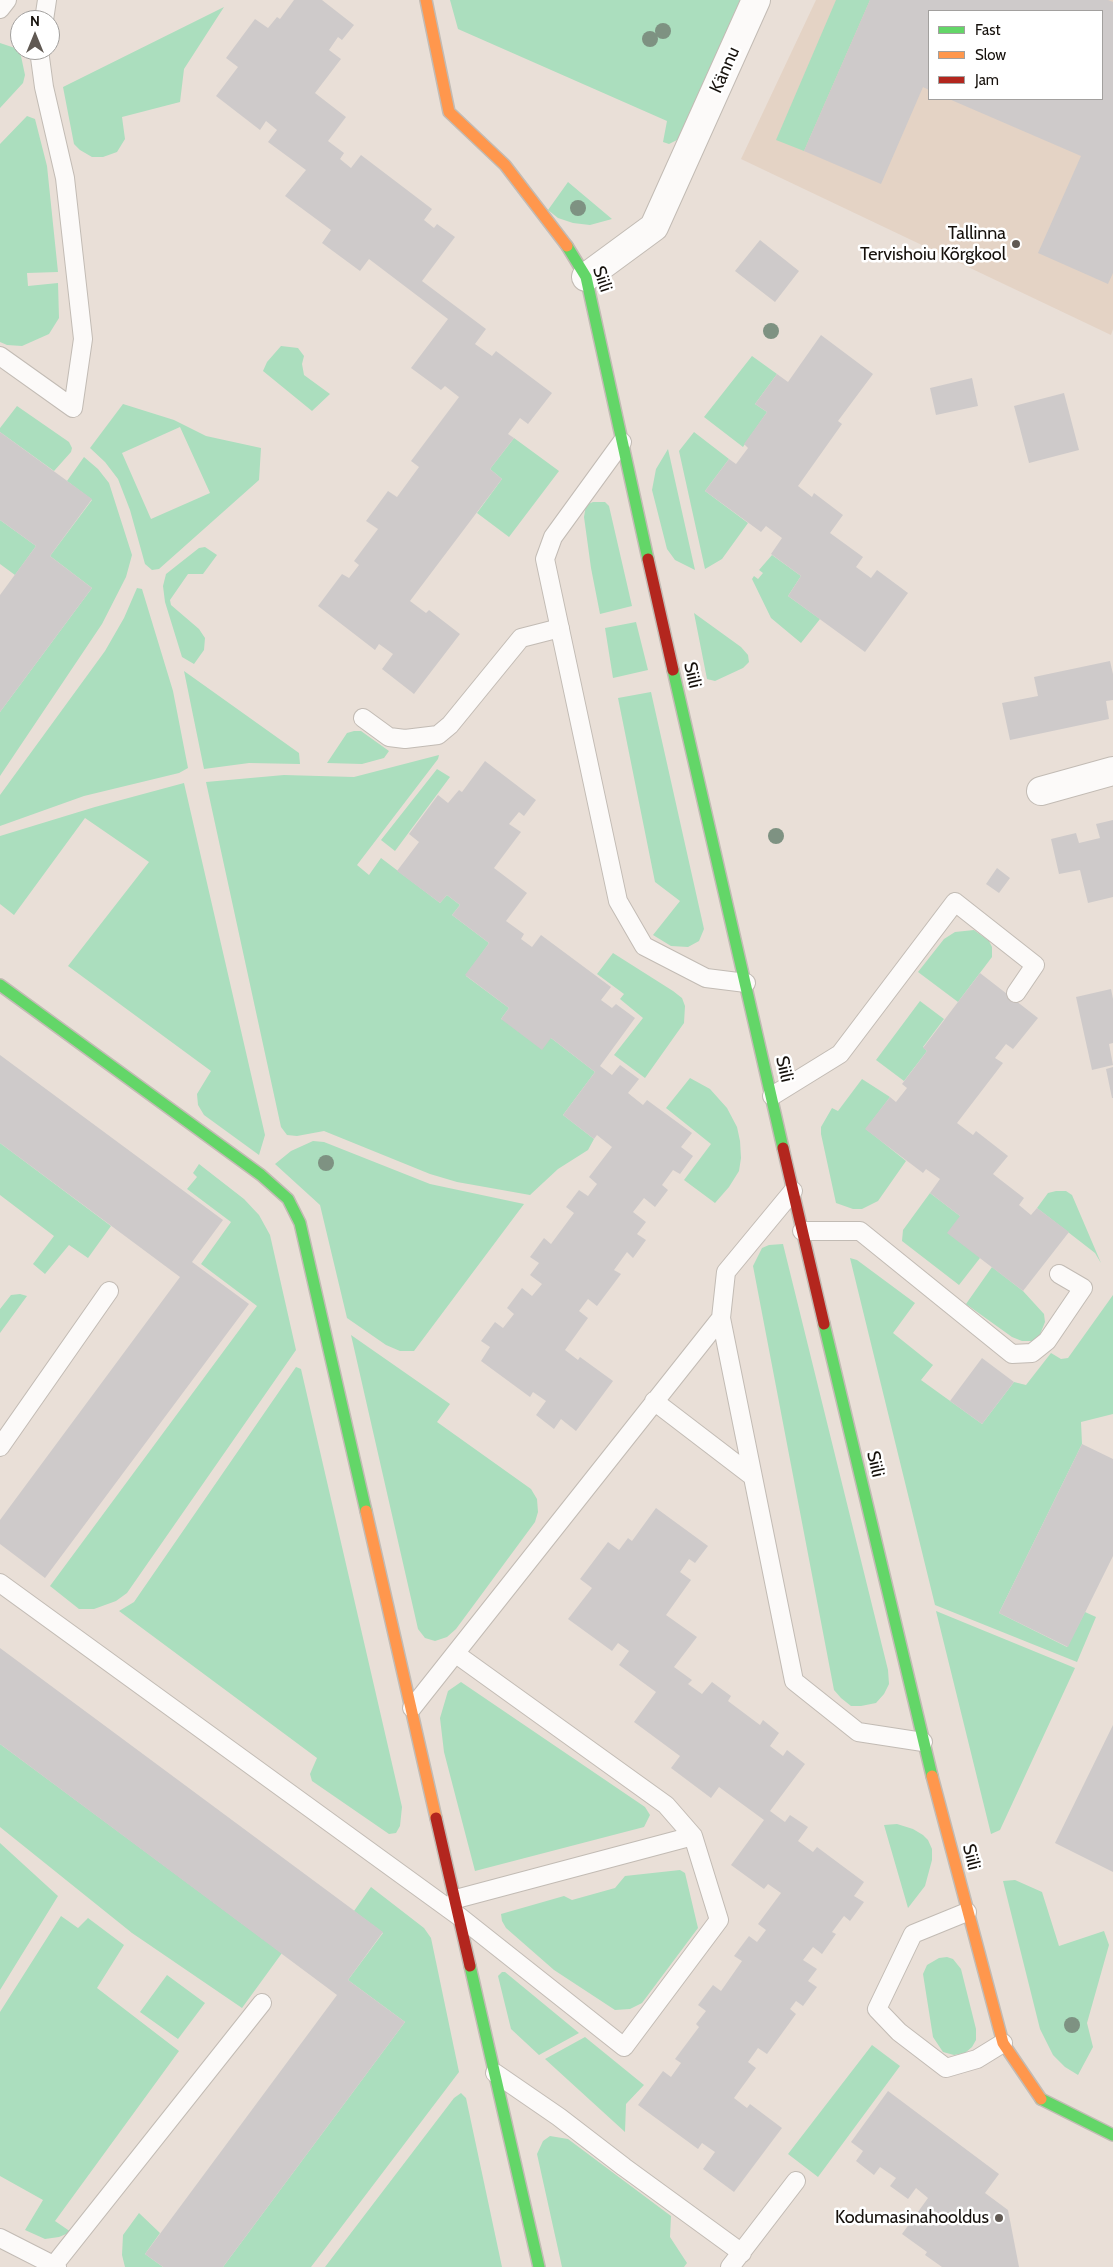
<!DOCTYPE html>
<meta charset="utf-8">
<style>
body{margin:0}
#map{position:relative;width:1113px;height:2267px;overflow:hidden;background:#e9dfd7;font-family:Cabin,sans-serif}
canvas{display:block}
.legend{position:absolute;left:928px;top:10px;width:175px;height:90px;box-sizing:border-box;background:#fff;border:1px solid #a2a09e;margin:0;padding:6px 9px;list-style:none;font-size:15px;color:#16110c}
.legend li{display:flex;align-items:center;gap:10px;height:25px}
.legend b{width:25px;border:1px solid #a2a09e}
.north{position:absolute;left:10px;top:10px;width:50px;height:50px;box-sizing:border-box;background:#fff;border:1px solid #a2a09e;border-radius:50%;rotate:0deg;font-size:14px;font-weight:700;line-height:20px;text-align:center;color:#16110c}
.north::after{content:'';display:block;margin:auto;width:18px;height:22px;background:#605953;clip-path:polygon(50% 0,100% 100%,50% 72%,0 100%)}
</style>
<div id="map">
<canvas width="1113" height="2267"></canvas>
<ul class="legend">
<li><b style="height:6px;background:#63d668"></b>Fast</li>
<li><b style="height:6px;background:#ff974d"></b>Slow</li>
<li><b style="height:6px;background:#b3261e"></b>Jam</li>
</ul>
<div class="north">N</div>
</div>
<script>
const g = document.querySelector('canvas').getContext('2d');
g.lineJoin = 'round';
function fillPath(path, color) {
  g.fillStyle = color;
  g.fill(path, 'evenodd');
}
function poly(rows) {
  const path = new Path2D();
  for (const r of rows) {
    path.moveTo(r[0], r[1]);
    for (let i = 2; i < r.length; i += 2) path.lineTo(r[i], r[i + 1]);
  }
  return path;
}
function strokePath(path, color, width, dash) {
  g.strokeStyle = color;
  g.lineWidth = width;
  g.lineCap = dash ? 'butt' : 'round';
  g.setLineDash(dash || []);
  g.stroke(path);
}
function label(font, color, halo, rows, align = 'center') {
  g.font = font + ' Cabin,sans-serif';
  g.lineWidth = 5;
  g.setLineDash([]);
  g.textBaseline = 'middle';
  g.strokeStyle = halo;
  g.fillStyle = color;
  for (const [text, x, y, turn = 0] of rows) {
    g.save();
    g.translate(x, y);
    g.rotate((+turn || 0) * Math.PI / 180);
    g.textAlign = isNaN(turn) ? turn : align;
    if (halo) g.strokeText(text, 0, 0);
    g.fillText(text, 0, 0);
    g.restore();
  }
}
const built = poly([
 [816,0,1113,0,1113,329,1111,335,741,159],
 [929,11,1102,11,1102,99,929,99]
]);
const green = poly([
 [450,0,740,0,679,139,669,144,663,142,667,121,458,29],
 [836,0,870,0,804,151,776,140],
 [224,7,184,69,180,102,122,117,125,139,117,152,103,157,92,157,80,150,74,144,63,87],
 [0,43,15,48,21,56,25,75,23,83,0,108],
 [27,116,35,119,47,166,58,272,27,273,28,286,58,283,59,318,49,334,22,346,7,345,0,342,0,144],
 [568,182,612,219,590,225,573,223,558,218,548,210],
 [281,346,298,348,304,356,302,364,304,375,330,394,312,411,263,371,267,362],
 [752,356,777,374,755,404,767,412,743,447,704,417],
 [123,404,174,420,206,436,261,448,259,480,159,569,152,570,145,564,130,510,118,479,105,462,90,448],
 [180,427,210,493,151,519,122,453],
 [17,406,69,442,72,448,71,452,54,471,0,432,0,428],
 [694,432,729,459,705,491,748,523,722,559,705,569,679,451],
 [514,438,559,471,509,537,477,513,502,479,490,469],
 [668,449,695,570,675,560,667,549,652,490,656,469],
 [84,457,98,469,109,483,132,555,126,577,102,624,0,776,0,712,92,588,50,556,92,500,67,481],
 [593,502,605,502,609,506,632,606,600,614,591,568,584,517,586,505],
 [0,520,36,546,15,575,0,564],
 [205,547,217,555,203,574,188,574,170,600,171,605,199,629,205,638,204,650,194,664,182,657,165,602,163,586,166,574,199,548],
 [772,555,801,576,788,596,820,619,801,643,771,618,752,579,754,576,758,579,763,573,759,570],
 [137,588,142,589,173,691,188,768,179,773,84,796,0,826,0,795,105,651,124,618],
 [694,613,741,647,748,655,749,662,743,668,715,681,707,679],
 [636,622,648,670,613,678,605,628],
 [184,671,299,753,300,764,249,763,204,769],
 [651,692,704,929,699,941,688,947,671,946,653,935,680,901,655,882,618,698],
 [354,731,361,731,389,751,384,758,362,764,327,763,347,733],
 [439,755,438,759,357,865,369,875,381,858,440,903,447,895,460,905,452,915,489,943,466,976,509,1008,501,1019,551,1038,595,1072,563,1115,594,1139,588,1150,558,1169,530,1195,457,1182,430,1174,324,1131,297,1136,287,1135,281,1127,206,782,284,775,354,777],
 [437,769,450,777,395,851,381,840],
 [184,783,265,1135,259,1155,204,1115,198,1105,197,1094,211,1071,68,966,149,862,85,818,14,915,0,904,0,836,95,807],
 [974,930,989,941,992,947,992,957,958,1002,918,972,944,939,955,932],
 [613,953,673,991,682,998,685,1006,684,1023,645,1078,614,1055,643,1018,620,999,624,994,597,974],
 [920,1001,944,1019,923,1047,927,1051,904,1081,876,1060],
 [690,1078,710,1089,727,1108,737,1127,740,1141,741,1158,739,1171,729,1187,715,1203,684,1180,711,1144,666,1108],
 [862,1079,890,1097,866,1129,906,1161,878,1201,862,1209,853,1209,836,1203,821,1134,821,1127,832,1108,838,1111],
 [313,1141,324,1142,430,1184,524,1204,414,1351,400,1351,386,1345,347,1318,320,1205,275,1164,291,1151],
 [0,1143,111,1226,88,1258,69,1245,45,1274,33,1264,54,1236,0,1195],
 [199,1164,244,1199,259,1215,270,1235,296,1350,127,1593,116,1601,94,1609,79,1609,50,1586,257,1306,201,1264,231,1222,187,1189,197,1177,193,1173],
 [1056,1191,1066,1191,1072,1195,1101,1263,1095,1253,1037,1208,1048,1193],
 [930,1193,960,1216,980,1258,959,1285,902,1241,903,1230],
 [783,1244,888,1670,889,1684,884,1694,876,1703,861,1706,851,1706,841,1698,834,1690,753,1266,762,1248,769,1245],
 [850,1258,857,1260,915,1303,893,1333,933,1365,921,1380,982,1424,1014,1382,1026,1385,1051,1353,1061,1359,1068,1358,1113,1295,1113,1414,1081,1422,1082,1444,999,1613,1067,1647,1085,1612,1096,1617,1077,1662,935,1605],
 [992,1267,1023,1291,1044,1314,1045,1322,1039,1337,1032,1341,1022,1341,1012,1337,966,1304],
 [20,1294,27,1296,0,1333,0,1309,11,1295],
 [351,1335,450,1404,437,1422,531,1489,537,1499,538,1512,535,1522,456,1629,447,1637,435,1641,425,1638,418,1629],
 [296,1367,301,1369,402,1807,400,1826,396,1833,389,1834,312,1781,310,1774,317,1758,119,1611,134,1602],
 [936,1611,1075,1668,1000,1830,991,1834],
 [461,1682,645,1807,650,1815,644,1827,475,1871,444,1752,440,1718,448,1691],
 [0,1744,282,1953,242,2008,132,1933,0,1827],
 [897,1824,913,1829,923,1835,928,1840,932,1849,932,1860,925,1886,908,1908,884,1825],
 [0,1843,58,1896,0,1990],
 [680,1870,685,1873,698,1928,642,2003,630,2009,615,2010,554,1970,506,1928,502,1921,501,1914,564,1896,572,1900,615,1888,625,1876],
 [1015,1880,1042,1892,1059,1946,1104,1931,1109,1945,1087,2023,1093,2047,1078,2075,1065,2067,1053,2055,1040,2029,1003,1881],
 [371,1887,424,1928,431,1938,459,2072,311,2267,223,2267,405,2022,348,1980,383,1933,354,1911],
 [61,1916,78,1928,88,1918,124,1945,97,1988,179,2051,55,2221,71,2232,59,2237,45,2239,25,2230,43,2200,0,2176,0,2012],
 [947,1957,953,1959,961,1969,976,2029,976,2040,972,2047,965,2053,954,2055,943,2052,933,2037,923,1974,927,1965,939,1958],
 [502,1972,505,1972,579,2033,539,2055,511,2029,498,1976],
 [167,1975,205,2003,178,2039,140,2012],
 [585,2037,644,2085,626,2104,625,2132,545,2059],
 [872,2045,900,2066,818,2177,788,2154],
 [461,2093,466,2098,502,2267,325,2267,454,2098],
 [550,2136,568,2139,671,2216,670,2237,687,2263,684,2267,562,2267,537,2154,543,2141],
 [139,2213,160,2233,145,2254,163,2267,125,2267,122,2255,123,2235]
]);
const building = poly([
 [294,0,322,0,354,25,342,40,338,37,329,50,341,59,315,93,346,117,328,141,344,153,340,159,351,168,361,155,432,209,424,220,434,228,437,224,455,237,422,281,486,329,475,344,492,356,496,351,552,393,528,424,520,418,508,434,514,438,490,469,502,479,410,601,426,613,429,610,460,634,414,694,382,669,393,654,379,644,375,650,318,606,342,574,349,578,359,565,354,561,378,529,366,521,388,491,397,497,419,467,411,461,459,397,445,386,441,390,411,368,448,319,369,259,360,271,322,243,331,230,285,196,306,170,268,142,277,130,266,121,260,130,216,96,238,67,226,58,255,19,268,28,277,17,280,19],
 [870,0,1108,0,1113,2,1113,273,1108,284,1038,253,1081,156,949,99,1102,99,1102,11,929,11,929,90,923,87,881,184,804,151],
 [760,240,799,271,775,302,735,271],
 [821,335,873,374,838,421,842,424,798,486,812,497,814,493,843,515,830,533,863,557,856,567,871,578,877,570,908,593,865,652,788,596,801,576,771,554,782,538,766,526,761,532,705,491,729,459,736,464,748,448,744,444,767,412,755,404,777,374,788,382],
 [972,378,978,406,936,415,930,388],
 [1064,393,1079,450,1029,463,1014,406],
 [0,432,92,499,50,556,92,588,0,712,0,595,36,546,0,520],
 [1110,661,1113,674,1113,700,1106,701,1109,719,1010,740,1002,703,1038,696,1034,677],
 [485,761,536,800,524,816,519,812,509,824,521,832,494,868,527,893,506,921,524,934,521,939,532,947,541,935,611,987,601,1000,612,1008,616,1004,635,1018,600,1066,612,1075,620,1065,639,1079,628,1093,643,1105,647,1100,692,1133,681,1147,693,1156,680,1174,673,1170,662,1185,668,1190,655,1207,644,1198,633,1212,646,1222,637,1234,646,1240,633,1258,627,1252,614,1270,621,1274,597,1306,588,1299,579,1311,588,1318,565,1350,578,1360,580,1357,613,1381,576,1431,561,1419,554,1429,536,1415,546,1401,533,1392,530,1397,481,1361,490,1347,481,1341,495,1322,503,1328,514,1314,507,1308,522,1288,532,1296,542,1284,530,1275,539,1263,530,1257,544,1238,551,1244,574,1213,566,1207,579,1190,588,1196,597,1184,589,1177,612,1147,597,1135,594,1139,563,1115,595,1072,551,1038,542,1050,501,1019,509,1008,465,975,489,943,452,915,460,905,447,895,440,903,397,871,419,842,409,834,438,795,448,803,459,790,462,792],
 [1113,820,1113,897,1088,903,1080,870,1059,874,1051,839,1076,833,1079,843,1100,838,1096,824],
 [997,868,1010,878,999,893,986,884],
 [980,973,1038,1018,1013,1049,1006,1044,995,1058,1003,1063,957,1123,973,1135,976,1131,1008,1156,993,1174,1024,1198,1019,1205,1031,1215,1037,1208,1069,1232,1023,1291,947,1233,960,1216,930,1193,940,1179,926,1169,923,1173,865,1129,890,1097,896,1102,907,1088,902,1084,927,1051,923,1048],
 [1111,989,1113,999,1113,1043,1109,1044,1113,1065,1092,1070,1076,997],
 [0,1055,223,1220,192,1262,249,1304,45,1578,0,1544,0,1520,180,1277,0,1143],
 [1113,1067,1113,1098,1112,1098,1106,1069],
 [982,1358,1014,1382,982,1424,950,1401],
 [1082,1444,1113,1459,1113,1556,1068,1647,999,1613],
 [656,1508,708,1546,695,1563,689,1559,680,1572,691,1580,666,1615,697,1637,674,1667,692,1680,688,1684,702,1694,712,1682,731,1696,728,1701,760,1725,763,1720,779,1733,770,1746,783,1756,787,1750,805,1764,770,1811,785,1822,790,1815,808,1827,798,1841,813,1852,817,1847,864,1882,854,1896,864,1902,850,1921,844,1916,832,1932,836,1934,822,1954,813,1947,803,1960,817,1969,808,1981,817,1987,803,2006,796,2001,790,2009,796,2014,767,2054,758,2048,748,2062,756,2068,734,2098,747,2108,750,2104,782,2128,734,2192,703,2169,715,2152,702,2143,698,2149,638,2105,663,2071,671,2077,681,2063,675,2059,699,2027,696,2024,706,2011,698,2005,713,1985,721,1991,742,1961,734,1956,749,1936,757,1942,766,1930,758,1924,781,1893,768,1884,764,1889,731,1865,764,1820,719,1787,711,1798,671,1768,680,1756,634,1722,656,1692,619,1665,629,1651,618,1643,612,1651,568,1619,592,1588,580,1579,608,1542,619,1550,628,1538,632,1541],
 [0,1648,383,1932,348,1980,405,2022,223,2267,163,2267,145,2254,337,1995,0,1744],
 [1113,1725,1113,1872,1055,1843],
 [888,2091,999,2174,985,2193,1008,2210,1019,2267,942,2267,925,2255,927,2252,902,2234,928,2198,916,2188,908,2199,890,2186,896,2178,880,2167,874,2175,856,2161,863,2151,851,2142]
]);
const lane = poly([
 [0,9,7,0],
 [44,20,47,0],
 [0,356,73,408,83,339,65,178,44,87,39,50],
 [622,442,553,537,545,559,618,901,644,946,706,978,746,983],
 [363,718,389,737,405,739,438,735,450,725,521,638,560,628],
 [772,1096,840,1054,955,902,1035,965,1016,993],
 [802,1231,860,1231,1012,1354,1032,1353,1047,1341,1083,1288,1059,1274],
 [721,1318,794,1681,858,1732,923,1742],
 [654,1401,752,1476],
 [0,1447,109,1291],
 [0,1583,460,1917,624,2047,719,1920,693,1836,666,1805,456,1654],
 [412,1708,721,1318,726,1272,793,1191],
 [456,1899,693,1836],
 [967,1912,913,1934,877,2009,899,2032,946,2068,977,2059,1003,2043],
 [495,2073,559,2117,624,2167,742,2253],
 [0,2238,57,2267],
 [54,2265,262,2003],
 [730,2267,796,2181]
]);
const street = poly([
 [586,277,654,227,756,0],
 [1041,791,1113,771]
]);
const fast = poly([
 [567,246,586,277,648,559],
 [673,670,783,1148],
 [0,985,261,1175,288,1199,300,1223,366,1511],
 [824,1324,932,1776],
 [470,1966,539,2267],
 [1041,2099,1113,2135]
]);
const slow = poly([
 [426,0,449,112,505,165,567,246],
 [366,1511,436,1818],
 [932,1776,1003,2043,1041,2099]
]);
const jam = poly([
 [648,559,673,670],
 [783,1148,824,1324],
 [436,1818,470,1966]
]);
const trees = [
 [663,31],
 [650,39],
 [578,208],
 [771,331],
 [776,836],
 [326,1163],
 [1072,2025]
];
const markers = [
 [1016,244,5,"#605953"],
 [999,2218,5,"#605953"]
];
const streetNames = [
 ["Kännu",725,70,-66],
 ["Siili",602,279,71],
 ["Siili",692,675,77],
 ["Siili",784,1069,77],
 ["Siili",875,1464,77],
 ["Siili",971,1857,76]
];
const poiNames = [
 ["Tallinna",1006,234],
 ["Tervishoiu Kõrgkool",1006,255],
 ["Kodumasinahooldus",989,2218]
];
fillPath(built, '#e4d3c5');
fillPath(green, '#abdebe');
fillPath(building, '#cecaca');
strokePath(lane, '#c2bbb4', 20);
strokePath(street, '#c2bbb4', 30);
strokePath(fast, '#c2bbb4', 14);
strokePath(slow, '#c2bbb4', 14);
strokePath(jam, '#c2bbb4', 14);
strokePath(lane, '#fcfaf9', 18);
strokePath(street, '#fcfaf9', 28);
strokePath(fast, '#63d668', 11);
strokePath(slow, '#ff974d', 11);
strokePath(jam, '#b3261e', 11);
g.fillStyle = '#7e9282';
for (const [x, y] of trees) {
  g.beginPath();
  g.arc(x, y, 8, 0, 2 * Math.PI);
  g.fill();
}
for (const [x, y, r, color] of markers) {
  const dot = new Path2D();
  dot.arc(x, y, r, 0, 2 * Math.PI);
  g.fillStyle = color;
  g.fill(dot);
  strokePath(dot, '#fff', 2);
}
label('18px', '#16110c', '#fff', streetNames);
label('18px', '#16110c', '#fff', poiNames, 'right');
</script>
